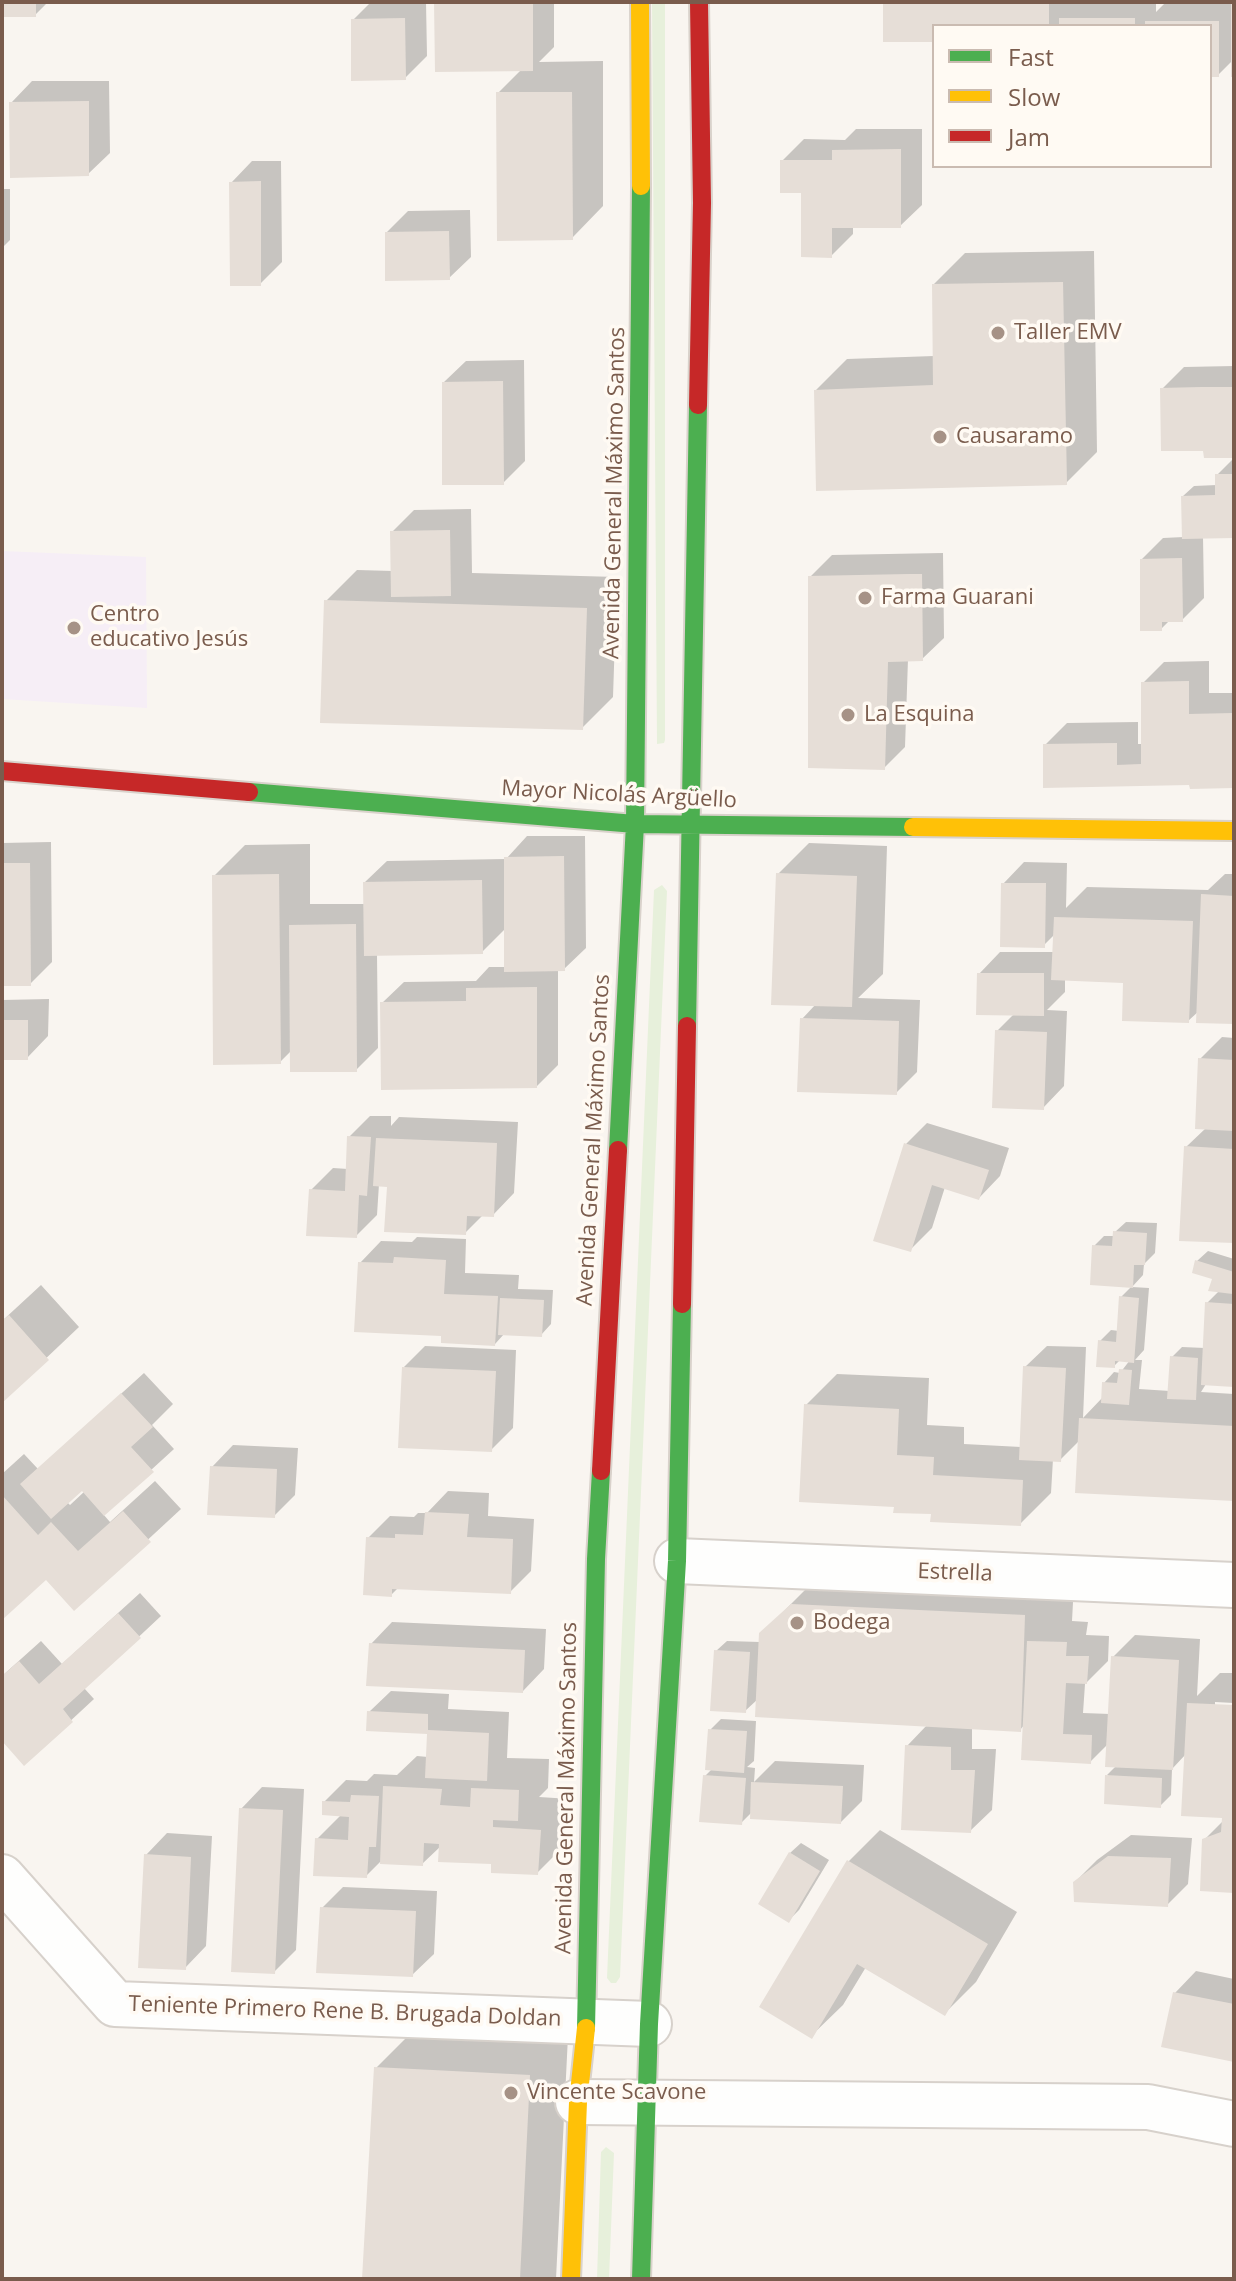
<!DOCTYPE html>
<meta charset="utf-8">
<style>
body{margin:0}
#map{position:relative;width:1236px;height:2281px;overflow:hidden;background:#f9f5f0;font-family:"Open Sans",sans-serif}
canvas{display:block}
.frame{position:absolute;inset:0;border:4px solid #7a5c4d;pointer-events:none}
.legend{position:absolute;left:932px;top:24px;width:280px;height:144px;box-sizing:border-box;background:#fffaf3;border:2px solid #cabbb1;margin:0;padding:10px 14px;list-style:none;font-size:24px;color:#7a5c4d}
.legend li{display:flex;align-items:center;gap:16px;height:40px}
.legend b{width:40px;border:2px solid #cabbb1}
</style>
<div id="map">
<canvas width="1236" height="2281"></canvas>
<div class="frame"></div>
<ul class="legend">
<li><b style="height:10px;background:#4caf50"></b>Fast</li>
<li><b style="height:10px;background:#ffc107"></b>Slow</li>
<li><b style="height:10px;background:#c62828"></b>Jam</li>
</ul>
</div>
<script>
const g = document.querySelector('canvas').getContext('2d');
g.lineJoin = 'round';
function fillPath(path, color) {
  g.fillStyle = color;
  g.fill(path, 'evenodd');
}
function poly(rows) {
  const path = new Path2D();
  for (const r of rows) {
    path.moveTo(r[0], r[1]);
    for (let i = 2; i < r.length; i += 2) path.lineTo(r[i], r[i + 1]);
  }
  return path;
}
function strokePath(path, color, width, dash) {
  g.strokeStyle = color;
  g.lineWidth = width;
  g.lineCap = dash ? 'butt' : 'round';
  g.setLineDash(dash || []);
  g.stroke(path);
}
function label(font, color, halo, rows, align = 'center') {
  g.font = font + ' "Open Sans",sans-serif';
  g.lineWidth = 7;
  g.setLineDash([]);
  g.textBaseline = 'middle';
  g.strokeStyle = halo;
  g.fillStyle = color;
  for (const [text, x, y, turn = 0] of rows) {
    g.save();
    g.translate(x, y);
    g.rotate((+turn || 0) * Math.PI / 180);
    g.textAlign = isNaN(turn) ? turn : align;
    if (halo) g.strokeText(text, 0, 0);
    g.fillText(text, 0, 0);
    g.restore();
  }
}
const education = poly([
 [2,551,146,557,147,708,2,699]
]);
const green = poly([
 [652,2,665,2,665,740,664,743,657,744],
 [662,885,667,891,620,1977,616,1983,611,1983,607,1978,654,890],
 [606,2147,614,2153,609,2279,597,2279,601,2152]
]);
const shadow = poly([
 [2,2,46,2,46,4,35,15,2,15],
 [371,2,426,2,427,56,405,78,353,20],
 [436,2,554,2,554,47,539,62,603,61,603,206,572,238,498,93,522,69],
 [885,2,1156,2,1156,12,1166,2,1234,2,1234,75,1233,60,1218,75,1210,75,1210,26,934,26,934,40],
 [32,81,109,81,110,153,88,174,11,103],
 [856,129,922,129,922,205,900,226,853,226,853,234,831,256,803,191,782,161,804,139,845,140],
 [252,161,281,161,282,262,260,284,231,183],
 [2,189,10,189,10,240,2,248],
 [470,210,471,257,449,278,387,232,408,211],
 [1094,251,1097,452,1066,483,816,390,847,359,934,356,934,284,965,253],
 [524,360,525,461,503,483,444,382,466,361],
 [1234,366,1234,456,1205,449,1162,389,1184,367],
 [1234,458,1234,536,1203,536,1204,598,1182,620,1170,620,1161,629,1142,559,1163,538,1184,537,1183,496,1194,486,1217,485,1217,475],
 [471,509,472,573,617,577,613,697,582,728,326,601,357,570,393,571,392,532,414,510],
 [943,553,944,638,922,659,908,659,905,747,884,768,810,577,832,555],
 [1209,661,1209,693,1234,693,1234,786,1191,783,1045,786,1045,745,1067,723,1138,722,1138,744,1143,744,1143,683,1164,662],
 [527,836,585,836,586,948,564,969,558,969,558,1065,537,1086,382,1003,404,982,476,981,489,967,506,967,506,928,482,952,377,954,378,1048,356,1070,292,1050,280,1062,214,876,245,845,310,844,310,904,365,904,365,882,387,861,506,859],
 [51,842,52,962,30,984,2,984,2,843],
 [809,843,887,846,883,974,858,998,920,1000,917,1072,896,1093,802,1019,816,1004,778,874],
 [1024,862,1067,863,1066,908,1087,887,1208,890,1225,874,1234,874,1234,1022,1199,1011,1188,1021,1125,981,1065,979,1065,992,1047,1010,1067,1011,1064,1086,1043,1108,997,1031,1014,1014,979,974,1000,952,1055,952,1055,934,1044,945,1003,884],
 [49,999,48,1036,27,1058,2,1058,2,1000],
 [1222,1037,1234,1038,1234,1241,1186,1147,1206,1128,1200,1059],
 [370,1116,391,1116,391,1126,399,1117,518,1122,514,1193,493,1215,484,1214,465,1233,389,1185,379,1184,377,1215,356,1236,311,1190,333,1168,348,1169,349,1137],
 [927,1123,1009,1148,1000,1176,979,1198,945,1187,932,1228,910,1250,906,1144],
 [1126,1222,1157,1223,1155,1253,1144,1264,1143,1275,1132,1287,1149,1288,1144,1350,1135,1360,1142,1360,1139,1389,1170,1391,1172,1357,1182,1347,1205,1348,1207,1303,1220,1290,1214,1277,1197,1261,1208,1251,1234,1259,1234,1385,1206,1384,1201,1392,1234,1394,1234,1499,1080,1440,1060,1460,1053,1459,1051,1493,1020,1524,896,1505,806,1405,837,1374,929,1378,927,1425,964,1427,964,1444,1021,1447,1025,1367,1047,1346,1086,1347,1083,1418,1103,1397,1104,1383,1114,1372,1120,1373,1130,1360,1120,1360,1114,1366,1100,1341,1111,1330,1119,1331,1121,1297,1132,1286,1094,1246,1104,1236,1115,1236,1115,1232],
 [417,1237,466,1239,465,1273,519,1275,518,1289,553,1290,551,1324,541,1335,505,1333,495,1344,443,1334,360,1263,381,1241,412,1242],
 [41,1285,79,1327,2,1400,2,1321],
 [425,1346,516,1350,513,1428,491,1450,404,1367],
 [144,1373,173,1404,152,1425,174,1449,103,1514,110,1522,155,1481,181,1509,74,1608,46,1577,2,1617,2,1474,24,1454,38,1469],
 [82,1488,85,1491,70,1505,67,1502],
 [233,1445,298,1448,295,1495,274,1516,212,1467],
 [448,1491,489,1493,488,1516,534,1519,531,1571,510,1592,398,1588,391,1595,368,1538,390,1516,414,1517,418,1513,427,1513],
 [1075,1565,1072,1621,1088,1622,1086,1635,1109,1636,1108,1661,1085,1684,1083,1713,1110,1714,1113,1657,1135,1635,1200,1639,1197,1696,1220,1673,1234,1673,1234,1703,1215,1702,1215,1706,1234,1707,1234,1891,1204,1840,1224,1820,1186,1754,1172,1769,1171,1795,1160,1806,1107,1775,1117,1765,1108,1744,1090,1762,1025,1724,1020,1730,972,1727,972,1749,996,1749,992,1810,970,1831,907,1746,928,1724,758,1699,745,1711,716,1651,727,1641,760,1642,761,1634,812,1583],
 [140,1593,161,1616,84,1688,94,1699,25,1763,2,1738,2,1676,41,1641,62,1664],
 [392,1622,546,1629,544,1669,523,1691,371,1644],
 [391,1691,449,1694,448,1709,509,1712,507,1758,549,1759,548,1788,539,1797,571,1799,569,1841,537,1873,441,1846,422,1864,380,1862,366,1876,317,1839,341,1815,324,1802,346,1780,367,1781,374,1774,397,1775,417,1756,428,1757,429,1732,369,1712],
 [721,1719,756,1721,754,1761,747,1767,755,1768,754,1782,775,1761,864,1765,862,1801,841,1822,752,1812,741,1823,705,1776,712,1769,710,1730],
 [262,1787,304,1789,296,1950,274,1972,241,1809],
 [880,1830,1017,1912,976,1982,945,2013,866,1967,843,2005,811,2036,849,1861],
 [167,1833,212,1836,206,1946,185,1968,146,1855],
 [1131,1835,1192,1838,1188,1884,1167,1905,1075,1882,1097,1860],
 [801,1843,829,1860,799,1910,789,1920,790,1853],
 [343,1887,437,1891,434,1954,412,1975,322,1908],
 [1196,1971,1234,1979,1234,2060,1175,1993],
 [415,2029,568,2036,556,2279,364,2279,376,2068]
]);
const building = poly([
 [2,2,36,2,36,17,2,17],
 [434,2,533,2,533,71,435,72],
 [883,2,1049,2,1049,26,934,26,934,42,883,42],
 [1231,2,1234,2,1234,77,1231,77],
 [405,18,406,80,351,81,351,19],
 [1059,18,1135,18,1135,26,1059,26],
 [1145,21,1219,21,1219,77,1210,77,1210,26,1145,26],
 [496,92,572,92,573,240,497,241],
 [89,101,89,176,10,178,9,102],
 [901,149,901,228,832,228,832,258,801,257,801,193,780,193,780,160,832,160,832,150],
 [261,181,261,286,230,286,229,182],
 [449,231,450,280,385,281,385,232],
 [1063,282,1067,485,816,491,814,390,933,385,932,284],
 [503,381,504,485,442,485,442,382],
 [1202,387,1234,387,1234,458,1204,458,1203,451,1161,451,1160,388],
 [1215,474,1234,474,1234,538,1182,539,1181,496,1215,495],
 [450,530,451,596,391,597,390,531],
 [1182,558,1183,622,1162,622,1162,631,1140,631,1140,559],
 [910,574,922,574,923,661,888,662,885,770,808,768,808,576],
 [324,600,587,608,583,730,320,723],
 [1189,681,1189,714,1234,713,1234,788,1190,789,1189,785,1043,788,1043,744,1117,743,1117,765,1141,764,1141,682],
 [564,856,565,971,504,972,504,857],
 [2,863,30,863,31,986,2,986],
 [776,873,857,876,852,1007,771,1005],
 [279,874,281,1064,213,1065,212,875],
 [482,880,483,954,364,956,363,882],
 [1001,883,1046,883,1045,948,1000,947],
 [1201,894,1234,896,1234,1024,1196,1023],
 [1054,917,1193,921,1189,1023,1122,1021,1123,983,1051,980],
 [356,924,357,1072,290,1072,289,925],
 [977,973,1044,973,1044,1016,976,1015],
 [537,987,537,1088,381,1090,380,1002,466,1001,466,988],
 [800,1018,899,1021,897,1095,797,1092],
 [2,1020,28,1020,28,1060,2,1060],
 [995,1030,1047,1032,1044,1110,992,1108],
 [1198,1058,1234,1060,1234,1131,1195,1129],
 [347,1136,371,1137,367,1196,359,1195,357,1238,306,1236,309,1189,345,1191],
 [376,1138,497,1143,494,1217,467,1216,466,1235,384,1232,387,1187,373,1186],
 [904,1143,989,1170,979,1200,932,1185,911,1252,873,1241],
 [1184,1146,1234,1149,1234,1243,1179,1241],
 [1113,1231,1147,1233,1145,1265,1134,1265,1133,1288,1090,1285,1092,1245,1112,1246],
 [394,1257,446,1260,444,1294,498,1296,495,1346,441,1343,441,1336,354,1332,358,1262,393,1263],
 [1195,1260,1234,1272,1233,1294,1208,1291,1212,1279,1192,1273],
 [1119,1296,1139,1298,1134,1363,1115,1361,1115,1368,1096,1367,1098,1340,1116,1342],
 [500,1298,544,1300,542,1337,498,1335],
 [1205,1302,1234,1304,1234,1387,1201,1385],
 [9,1315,49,1360,2,1403,2,1321],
 [1170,1356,1198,1358,1196,1400,1167,1399],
 [1023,1366,1066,1368,1061,1462,1019,1460],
 [402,1367,496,1371,492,1452,398,1448],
 [1119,1369,1132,1370,1129,1405,1101,1403,1102,1382,1117,1383],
 [121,1393,153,1427,131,1447,154,1472,104,1516,82,1491,51,1519,20,1484],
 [804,1404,899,1409,897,1455,934,1457,933,1475,1023,1480,1021,1526,930,1522,931,1514,893,1513,894,1507,799,1502],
 [1079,1418,1234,1426,1234,1501,1075,1493],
 [210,1466,277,1469,275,1518,207,1515],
 [2,1495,38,1535,51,1522,78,1551,123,1511,151,1542,74,1611,46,1580,2,1620],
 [425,1512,469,1514,467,1537,513,1539,511,1594,392,1589,392,1597,363,1595,366,1537,395,1538,395,1534,423,1535],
 [791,1604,1025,1615,1021,1732,755,1717,759,1633],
 [118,1613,141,1638,63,1709,73,1722,24,1766,2,1741,2,1676,19,1661,39,1684],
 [1027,1641,1067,1642,1066,1656,1089,1656,1087,1684,1066,1683,1063,1734,1092,1735,1091,1764,1021,1760],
 [369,1643,525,1650,523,1693,366,1686],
 [714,1650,750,1652,746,1713,710,1711],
 [1111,1656,1179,1660,1173,1770,1105,1767],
 [1187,1703,1234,1705,1234,1893,1200,1891,1202,1839,1221,1832,1222,1818,1181,1816],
 [367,1711,428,1714,428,1730,489,1733,487,1781,425,1778,427,1734,366,1731],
 [708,1729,747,1731,744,1773,705,1770],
 [905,1745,951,1747,951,1770,975,1770,971,1833,901,1830],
 [703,1775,746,1778,742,1825,699,1822],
 [1105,1775,1162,1778,1161,1808,1104,1804],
 [751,1782,843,1786,841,1824,750,1819],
 [383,1786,442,1789,440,1805,470,1807,471,1788,519,1790,518,1821,493,1820,493,1827,541,1830,538,1875,491,1873,491,1864,438,1862,439,1844,424,1843,423,1866,380,1864],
 [351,1795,379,1796,376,1847,369,1847,367,1878,313,1876,315,1838,348,1840,349,1817,322,1815,322,1801,350,1802],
 [239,1808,283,1810,275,1974,231,1972],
 [789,1852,820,1871,789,1923,758,1904],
 [144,1854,191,1857,186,1970,138,1968],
 [1108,1856,1171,1858,1168,1907,1074,1902,1073,1882],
 [847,1860,988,1944,945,2016,857,1964,812,2039,759,2007],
 [320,1907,416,1911,413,1977,316,1973],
 [1173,1992,1234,2004,1234,2062,1161,2047],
 [374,2067,530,2075,520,2279,362,2279]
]);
const street = poly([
 [677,1561,1234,1585],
 [2,1877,115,2004,649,2024],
 [578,2102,1148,2107,1234,2124]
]);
const fast = poly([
 [249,792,635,824,913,827],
 [687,1026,698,405],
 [618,1150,635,824,641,186],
 [586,2028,596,1559,601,1471],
 [641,2279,649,2024,677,1561,682,1304]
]);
const slow = poly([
 [640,2,641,186],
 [913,827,1234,831],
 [571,2279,578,2102,586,2028]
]);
const jam = poly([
 [698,405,702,203,699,2],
 [2,771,249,792],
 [682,1304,687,1026],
 [601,1471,618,1150]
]);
const markers = [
 [998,333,8,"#a69286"],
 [940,437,8,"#a69286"],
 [865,598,8,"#a69286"],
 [74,628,8,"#a69286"],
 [848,715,8,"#a69286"],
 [797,1623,8,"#a69286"],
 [511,2093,8,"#a69286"]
];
const poiNames = [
 ["Taller EMV",1014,333],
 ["Causaramo",956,437],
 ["Farma Guarani",881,598],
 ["Centro",90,615],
 ["educativo Jesús",90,640],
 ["La Esquina",864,715],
 ["Bodega",813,1623],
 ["Vincente Scavone",527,2093]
];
const streetNames = [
 ["Avenida General Máximo Santos",615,493,-89],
 ["Mayor Nicolás Argüello",619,795,3],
 ["Avenida General Máximo Santos",594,1140,-87],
 ["Estrella",955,1573,2],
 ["Avenida General Máximo Santos",567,1788,-89],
 ["Teniente Primero Rene B. Brugada Doldan",345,2012,2]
];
fillPath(education, '#f6eef6');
fillPath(green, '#e7f0db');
fillPath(shadow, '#0003');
fillPath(building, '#e6ded7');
strokePath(street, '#d7d1cb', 48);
strokePath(fast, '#d9d2cb', 22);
strokePath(slow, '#d9d2cb', 22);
strokePath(jam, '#d9d2cb', 22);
strokePath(street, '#fefefd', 44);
strokePath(fast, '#4caf50', 18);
strokePath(slow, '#ffc107', 18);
strokePath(jam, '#c62828', 18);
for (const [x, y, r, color] of markers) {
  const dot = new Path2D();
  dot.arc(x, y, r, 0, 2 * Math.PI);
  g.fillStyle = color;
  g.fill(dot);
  strokePath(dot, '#fffaf3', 3);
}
label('22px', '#7a5c4d', '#fffaf3', poiNames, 'left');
label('22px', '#7a5c4d', '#fffaf3', streetNames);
</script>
